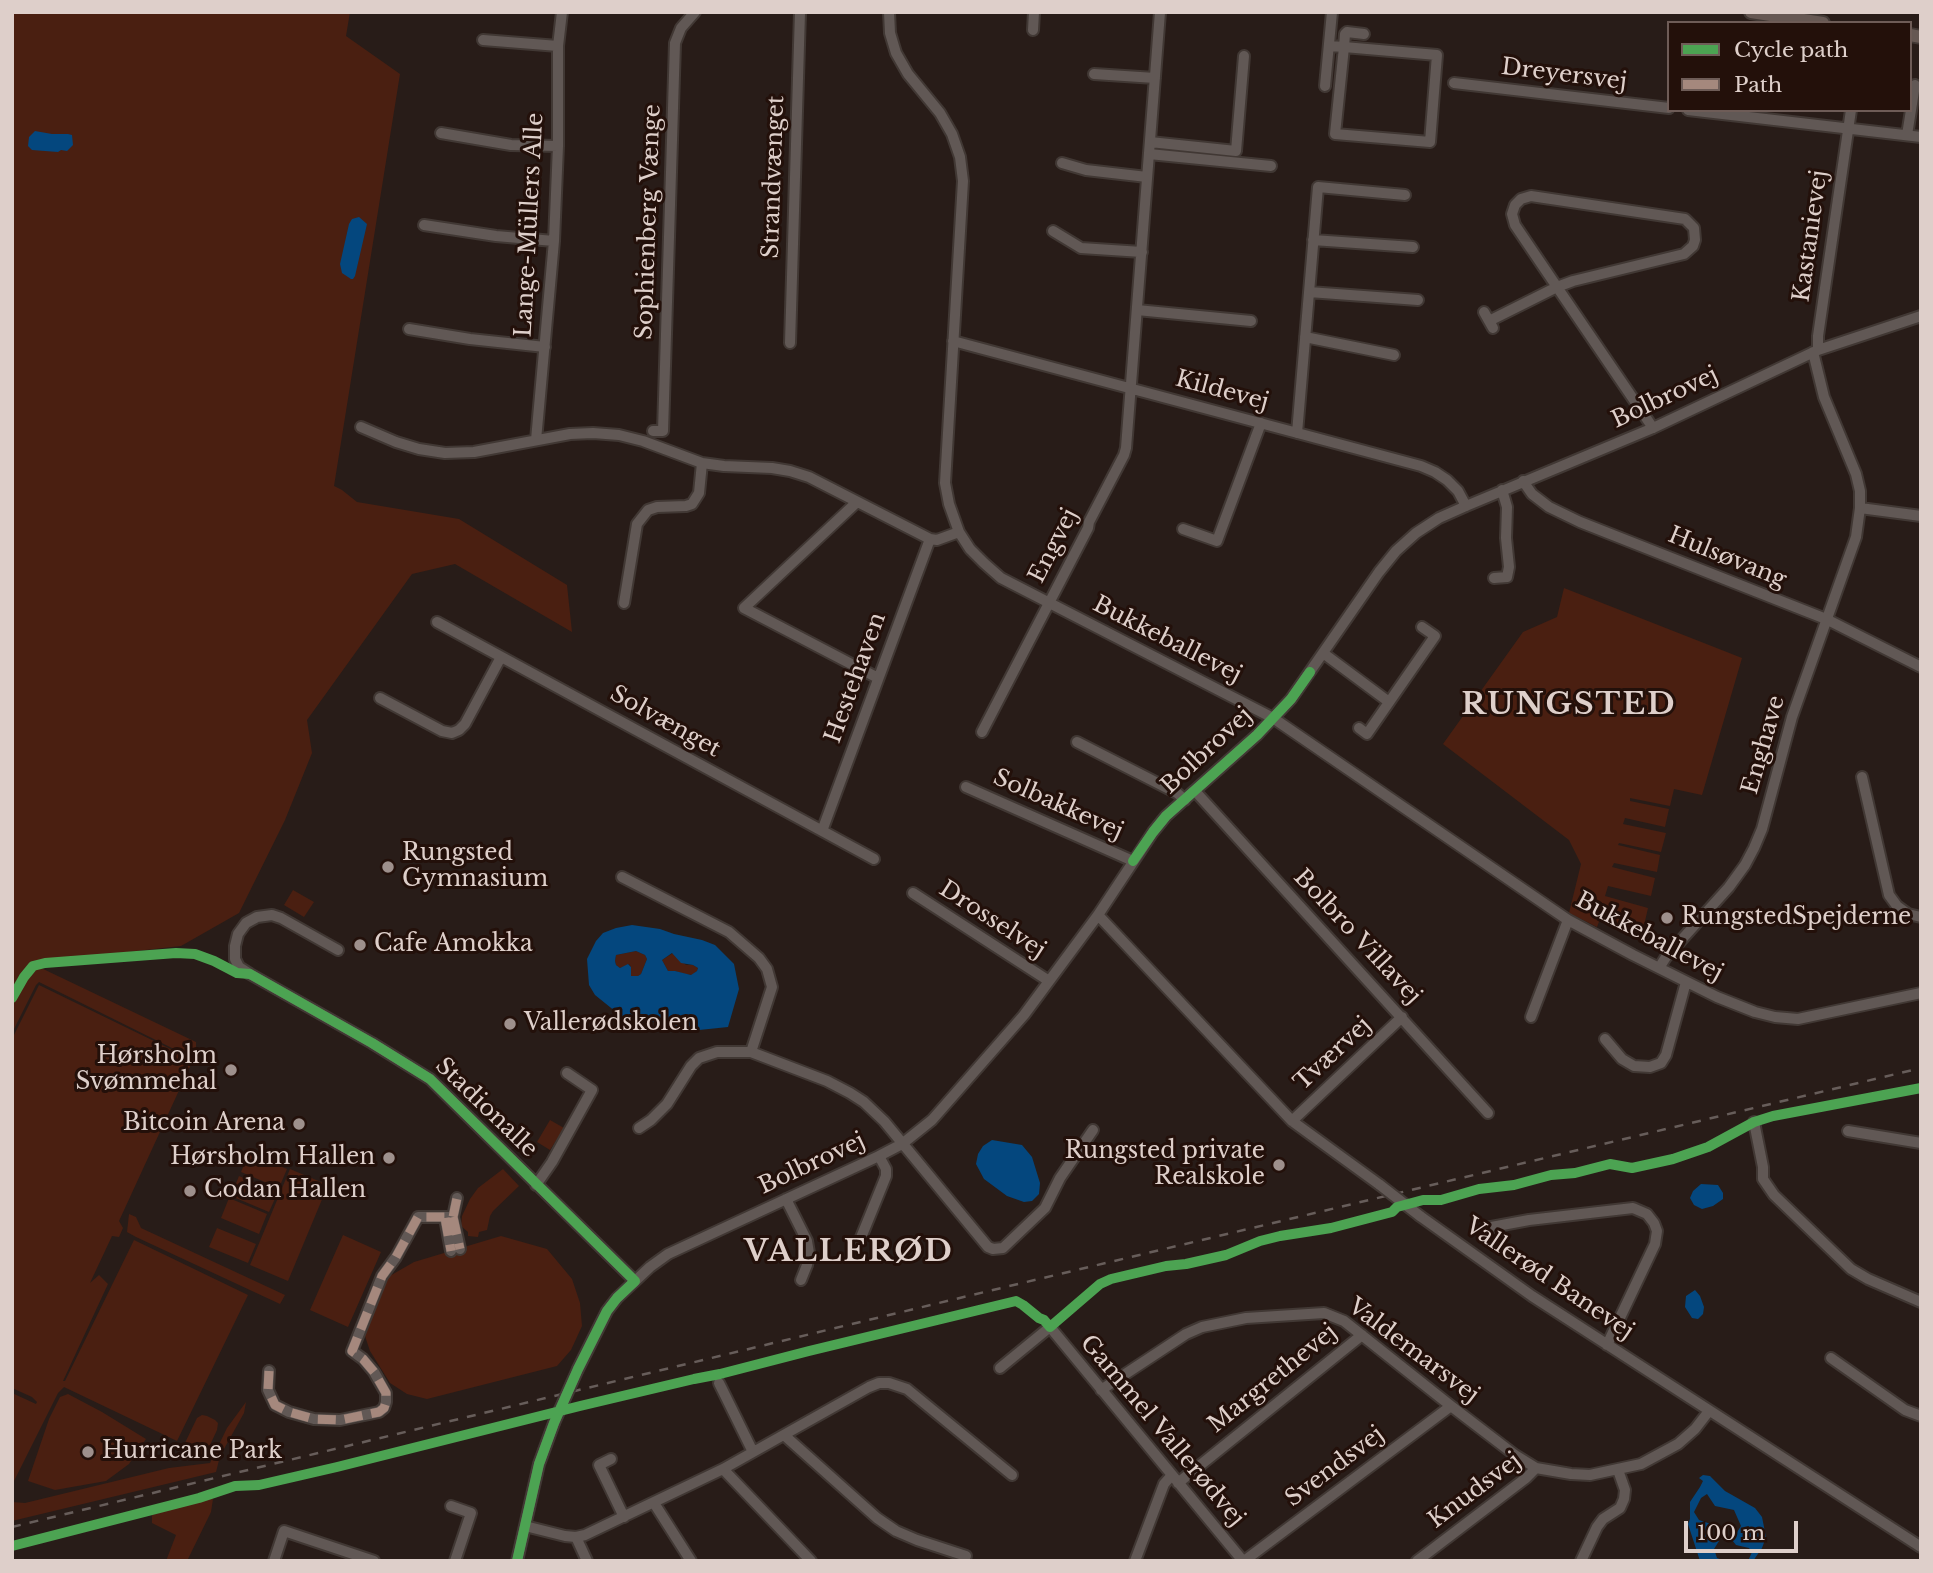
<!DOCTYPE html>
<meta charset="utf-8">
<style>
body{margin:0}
#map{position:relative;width:1933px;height:1573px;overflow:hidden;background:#281c18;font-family:"Libre Baskerville",serif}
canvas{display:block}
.frame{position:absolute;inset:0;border:14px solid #decfca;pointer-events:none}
.legend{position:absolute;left:1667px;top:21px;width:245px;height:91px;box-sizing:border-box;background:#23100a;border:2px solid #6e5c57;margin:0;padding:9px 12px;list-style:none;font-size:21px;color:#decfca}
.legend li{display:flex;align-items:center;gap:14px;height:35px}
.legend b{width:35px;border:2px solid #6e5c57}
.scale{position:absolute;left:1684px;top:1521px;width:114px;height:32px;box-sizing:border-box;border:4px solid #decfca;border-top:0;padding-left:9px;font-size:21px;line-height:24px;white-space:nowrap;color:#decfca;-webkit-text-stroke:5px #23100a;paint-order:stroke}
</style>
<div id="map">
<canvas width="1933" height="1573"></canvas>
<div class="frame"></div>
<ul class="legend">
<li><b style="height:9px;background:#4ca352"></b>Cycle path</li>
<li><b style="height:9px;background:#a5887d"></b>Path</li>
</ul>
<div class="scale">100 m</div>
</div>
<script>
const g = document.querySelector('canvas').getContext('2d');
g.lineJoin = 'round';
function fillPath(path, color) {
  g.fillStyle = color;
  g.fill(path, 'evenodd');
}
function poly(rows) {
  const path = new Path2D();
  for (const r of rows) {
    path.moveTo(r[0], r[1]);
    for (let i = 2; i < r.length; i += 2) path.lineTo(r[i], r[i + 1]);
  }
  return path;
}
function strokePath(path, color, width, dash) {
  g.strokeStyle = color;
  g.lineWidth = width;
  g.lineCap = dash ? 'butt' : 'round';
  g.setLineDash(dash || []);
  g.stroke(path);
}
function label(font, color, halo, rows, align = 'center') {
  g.font = font + ' "Libre Baskerville",serif';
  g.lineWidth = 6;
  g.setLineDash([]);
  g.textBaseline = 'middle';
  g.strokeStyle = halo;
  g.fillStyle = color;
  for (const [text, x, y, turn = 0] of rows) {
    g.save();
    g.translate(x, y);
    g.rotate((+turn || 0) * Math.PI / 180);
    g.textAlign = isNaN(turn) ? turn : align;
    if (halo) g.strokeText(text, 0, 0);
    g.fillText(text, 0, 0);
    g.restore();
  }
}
const green = poly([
 [12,12,350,12,346,36,400,74,334,486,342,490,357,502,459,519,567,585,572,632,455,564,412,574,307,720,312,753,285,820,239,913,181,946,47,961,27,969,12,992],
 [1564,588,1742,658,1702,795,1674,789,1670,806,1630,798,1630,801,1669,809,1665,827,1625,818,1623,824,1666,833,1661,852,1619,843,1618,845,1660,855,1657,872,1614,863,1612,867,1655,878,1651,896,1608,886,1605,896,1648,908,1643,930,1600,919,1597,927,1569,913,1581,864,1569,840,1443,744,1523,632,1557,617],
 [293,890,314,902,304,917,284,905],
 [636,951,645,955,647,959,641,974,638,976,631,976,631,967,629,964,620,968,616,965,615,961,616,955],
 [673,953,686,965,693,965,698,968,697,971,692,975,684,974,675,971,668,971,662,960],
 [39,967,196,1042,196,1048,190,1057,39,982,36,985,12,1033,12,1005,27,978],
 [39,985,193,1060,119,1221,123,1228,119,1237,112,1236,90,1283,99,1275,108,1284,63,1381,65,1381,134,1240,248,1295,177,1441,64,1387,58,1393,12,1485,12,1393,36,1404,37,1402,32,1397,12,1388,12,1039],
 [550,1120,564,1128,550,1150,537,1142],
 [249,1153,287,1169,279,1188,241,1172],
 [290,1169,328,1185,288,1281,250,1265],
 [503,1169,519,1186,493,1211,490,1216,487,1230,479,1232,478,1237,468,1236,468,1232,461,1226,462,1216,470,1199,478,1188],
 [239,1176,278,1192,269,1212,231,1196],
 [229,1198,267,1214,259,1234,221,1218],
 [129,1214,136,1217,141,1228,285,1295,280,1304,136,1237,127,1232],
 [217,1228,256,1244,248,1263,209,1247],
 [343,1235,381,1252,348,1327,310,1310],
 [501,1236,547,1249,572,1279,580,1303,582,1326,571,1350,557,1366,427,1399,407,1394,390,1383,370,1351,362,1327,381,1281,414,1262],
 [68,1394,102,1412,146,1439,129,1464,106,1481,55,1490,28,1481,49,1419,60,1397],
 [246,1402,244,1413,220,1456,216,1472,12,1521,12,1502,25,1503,169,1468,210,1463,227,1428],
 [202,1415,207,1416,215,1420,218,1423,217,1430,204,1458,200,1460,194,1460,186,1457,183,1452,184,1445,197,1418],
 [205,1499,213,1499,211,1512,187,1561,166,1561,176,1535,152,1523,152,1515]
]);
const water = poly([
 [35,131,52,134,68,134,72,135,73,145,67,151,61,150,58,152,32,150,28,146,29,137],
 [359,217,367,224,355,276,353,279,351,279,342,273,340,264,349,224,352,219],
 [632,925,660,929,674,934,702,940,715,945,734,964,739,989,728,1027,680,1032,664,1028,663,1024,655,1021,646,1024,626,1020,595,995,589,985,587,959,596,941,603,933,616,928],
 [636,951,645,955,647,959,641,974,638,976,631,976,631,967,628,964,620,968,616,965,615,961,616,955],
 [672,953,681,963,693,965,698,968,697,971,691,975,675,971,668,971,662,960],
 [992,1140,1022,1145,1032,1157,1040,1183,1039,1194,1032,1201,1024,1202,1007,1196,984,1179,976,1164,978,1154,983,1146],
 [1701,1184,1718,1185,1723,1193,1723,1199,1713,1206,1702,1209,1694,1205,1690,1198,1693,1191],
 [1695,1290,1700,1296,1704,1307,1703,1314,1698,1319,1692,1318,1685,1307,1686,1296],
 [1703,1475,1710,1476,1725,1491,1755,1508,1762,1517,1766,1537,1762,1548,1753,1561,1748,1561,1752,1552,1749,1548,1736,1545,1732,1540,1741,1526,1734,1510,1715,1506,1707,1494,1701,1498,1694,1512,1699,1520,1711,1524,1712,1530,1705,1534,1719,1541,1714,1549,1717,1558,1725,1561,1700,1561,1688,1524,1690,1519,1690,1502,1700,1487,1703,1481,1699,1478]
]);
const minor = poly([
 [889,12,890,33,896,53,908,74,940,113,952,134,960,157,963,181,945,483,949,504,959,532,970,549,984,563,1001,578,1273,718,1568,920,1633,955,1717,997,1755,1012,1775,1017,1798,1019,1921,993],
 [1033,30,1034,12],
 [483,40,558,46],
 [1329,46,1344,47,1437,55,1430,142,1335,134,1344,47,1345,34,1347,32,1364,34],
 [1094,74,1155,78],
 [1454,83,1669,108],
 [1325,86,1332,12],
 [1688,110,1921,137],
 [441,133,511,145,558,146],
 [1907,135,1915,85],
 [1150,142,1236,151,1244,56],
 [1149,154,1271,166],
 [1062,163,1086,170,1147,177],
 [424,225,496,236,554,241],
 [1053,231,1081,248,1142,252],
 [1313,240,1413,247],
 [1309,292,1418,300],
 [1137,310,1251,321],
 [1484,312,1493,328],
 [1489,321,1557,287,1573,281,1684,254,1693,246,1695,240,1694,228,1685,219,1531,196,1521,199,1515,205,1512,214,1515,225,1557,287,1653,428],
 [409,329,470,339,545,347],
 [1305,337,1394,355],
 [953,341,1421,466,1435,472,1447,480,1458,491,1466,506],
 [790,343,800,12],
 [1818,350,1818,336,1851,110],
 [361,427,396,442,419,449,445,453,474,452,570,434,593,433,619,435,643,441,702,463,724,466,772,468,790,471,809,477,930,539,937,540,959,532],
 [653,431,663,431,675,43,681,28,695,12],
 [1297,433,1318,187,1405,195],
 [536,440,554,241,558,146,558,46,562,12],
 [1523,481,1532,494,1549,507,1580,522,1826,619,1921,667],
 [857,502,744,608,878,678],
 [1860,508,1921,516],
 [1183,529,1217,541,1261,423],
 [1494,578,1507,577,1509,567,1506,538,1507,507,1502,490],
 [624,603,637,524,648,510,657,507,686,506,692,504,699,493,702,463],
 [437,622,874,859],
 [1323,653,1389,702],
 [380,698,442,731,452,733,459,730,465,724,501,657],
 [1359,728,1367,734,1435,636,1422,627],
 [982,732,1088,528,1089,522,1124,455,1126,448,1160,12],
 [1077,742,1177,793,1185,800],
 [1862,777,1889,895,1897,906,1908,914,1921,917],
 [966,787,1133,861],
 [1195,791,1488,1113],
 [822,831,930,539],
 [622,877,729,932,759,958,767,969,772,987,751,1052,827,1081,850,1093,864,1102,884,1121,988,1247,993,1249,1003,1248,1045,1208,1060,1178,1093,1130],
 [913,893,1049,981],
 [1098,915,1292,1121,1380,1185],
 [338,950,281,918,272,915,257,917,246,923,238,934,235,946,235,959,239,967,250,974,372,1043,430,1079,635,1281],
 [1659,968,1666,957,1729,887,1745,865,1754,848,1762,829,1792,717,1856,537,1860,508,1860,491,1856,474,1824,397,1813,352],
 [1531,1017,1568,920],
 [1605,1039,1622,1059,1634,1066,1650,1067,1661,1063,1666,1055,1686,982],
 [1292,1121,1402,1017],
 [1754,1122,1763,1167,1763,1179,1774,1195,1851,1269,1868,1279,1921,1302],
 [639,1128,651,1120,667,1104,691,1066,699,1058,717,1052,751,1052],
 [1848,1131,1921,1143],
 [536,1185,552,1162,592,1090,567,1073],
 [786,1199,807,1241,809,1253,807,1265,801,1280],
 [1420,1216,1532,1296,1921,1547],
 [453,1217,460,1249],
 [445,1218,451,1251],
 [1486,1228,1529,1220,1633,1208,1647,1214,1654,1223,1657,1231,1655,1244,1607,1345],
 [860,1240,886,1176,886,1169,879,1156],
 [1831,1358,1905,1410,1921,1416],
 [1000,1368,1050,1327,1243,1561],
 [578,1369,607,1311,617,1298,650,1267,668,1254,879,1156,902,1144,932,1120,1024,1015,1098,915,1153,832,1166,816,1257,735,1291,699,1379,572,1396,551,1416,533,1439,518,1466,506,1653,428,1818,350,1921,316],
 [269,1371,268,1390,275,1405,289,1412,314,1419,340,1420,379,1412,384,1408,386,1402,386,1393,374,1372,363,1359,352,1351,382,1276,396,1257,418,1217,453,1217,457,1198],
 [719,1383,753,1452],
 [1101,1390,1186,1334,1202,1327,1246,1318,1324,1313,1344,1321,1451,1406,1515,1455,1536,1468],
 [784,1435,877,1518,896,1531,917,1540,966,1556],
 [611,1459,599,1465,624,1517],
 [723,1469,811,1561],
 [1178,1483,1362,1335],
 [654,1503,691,1561],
 [451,1506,471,1513,455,1561],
 [525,1526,565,1536,576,1537,585,1535,723,1469,869,1387,879,1383,889,1383,907,1389,1012,1475],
 [576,1537,587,1561],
 [274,1561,284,1531,374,1561],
 [517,1561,539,1464,554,1423],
 [1135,1561,1164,1484,1172,1475],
 [1244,1561,1451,1406],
 [1417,1561,1526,1478,1536,1468,1571,1474,1590,1475,1641,1464,1678,1444,1695,1429,1709,1411],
 [1581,1561,1597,1527,1603,1519,1620,1508,1624,1499,1625,1490,1618,1470]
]);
const major = poly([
 [1751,12,1823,23],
 [1910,35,1921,37]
]);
const rail = poly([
 [12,1527,972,1295,1921,1068]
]);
const minorBridge = poly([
 [1380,1185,1420,1216],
 [554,1423,578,1369]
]);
const quiet = poly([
 [453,1217,460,1249],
 [445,1218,451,1251],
 [269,1371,268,1390,275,1405,289,1412,314,1419,340,1420,379,1412,384,1408,386,1402,386,1393,374,1372,363,1359,352,1351,382,1276,396,1257,418,1217,453,1217,457,1198]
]);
const cycleway = poly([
 [1133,861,1153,832,1166,816,1257,735,1291,699,1310,672],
 [12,998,24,977,33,966,45,963,176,953,195,954,214,961,237,973,250,974,372,1043,430,1079,635,1281,617,1298,607,1311,578,1369,554,1423,539,1464,517,1561],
 [12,1546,199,1498,235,1486,259,1485,337,1467,580,1406,694,1379,720,1374,809,1351,1016,1301,1023,1305,1039,1318,1044,1320,1050,1327,1100,1284,1111,1279,1166,1266,1186,1264,1226,1255,1260,1241,1280,1236,1331,1228,1392,1212,1397,1207,1423,1200,1441,1200,1479,1189,1514,1185,1551,1175,1575,1173,1610,1164,1632,1168,1673,1159,1708,1147,1754,1122,1773,1116,1921,1088]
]);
const markers = [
 [388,867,7,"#9e908c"],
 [1667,918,7,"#9e908c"],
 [360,945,7,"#9e908c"],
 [510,1024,7,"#9e908c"],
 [231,1070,7,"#9e908c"],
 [299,1124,7,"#9e908c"],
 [389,1158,7,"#9e908c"],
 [1279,1165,7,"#9e908c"],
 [190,1191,7,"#9e908c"],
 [88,1452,7,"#9e908c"]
];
const streetNames = [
 ["Dreyersvej",1564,75,7],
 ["Strandvænget",774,177,-88],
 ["Sophienberg Vænge",649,222,-88],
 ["Lange-Müllers Alle",530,225,-87],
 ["Kastanievej",1811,236,-82],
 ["Kildevej",1222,391,15],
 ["Bolbrovej",1665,398,-25],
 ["Engvej",1054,546,-63],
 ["Hulsøvang",1727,558,22],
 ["Bukkeballevej",1167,640,27],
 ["Hestehaven",856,678,-70],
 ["Solvænget",665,722,29],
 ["Enghave",1764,745,-74],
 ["Bolbrovej",1207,751,-43],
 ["Solbakkevej",1058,805,24],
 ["Drosselvej",992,920,33],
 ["Bolbro Villavej",1357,937,47],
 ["Bukkeballevej",1649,937,28],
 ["Tværvej",1333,1054,-43],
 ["Stadionalle",486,1108,44],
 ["Bolbrovej",812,1164,-25],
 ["Vallerød Banevej",1549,1279,34],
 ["Valdemarsvej",1413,1351,37],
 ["Margrethevej",1273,1379,-39],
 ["Gammel Vallerødvej",1162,1431,50],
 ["Svendsvej",1335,1467,-37],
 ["Knudsvej",1475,1491,-37]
];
const poiNames = [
 ["Rungsted",402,854],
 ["Gymnasium",402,880],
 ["RungstedSpejderne",1681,918],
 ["Cafe Amokka",374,945],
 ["Vallerødskolen",524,1024],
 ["Hørsholm",217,1057,"right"],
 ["Svømmehal",217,1083,"right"],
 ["Bitcoin Arena",285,1124,"right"],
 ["Rungsted private",1265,1152,"right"],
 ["Realskole",1265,1178,"right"],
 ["Hørsholm Hallen",375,1158,"right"],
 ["Codan Hallen",204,1191],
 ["Hurricane Park",102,1452]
];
const districtNames = [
 ["RUNGSTED",1569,706],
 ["VALLERØD",849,1253]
];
fillPath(green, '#4a1f11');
fillPath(water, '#04477e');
strokePath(minor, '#413834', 14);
strokePath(major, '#413834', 16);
strokePath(minor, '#615855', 10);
strokePath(major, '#665853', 12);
strokePath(rail, '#675d5a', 2.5, [9, 9]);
strokePath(minorBridge, '#413834', 14, []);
strokePath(minorBridge, '#615855', 10);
strokePath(quiet, '#a5887d', 9, [18, 9]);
strokePath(cycleway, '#4ca352', 10);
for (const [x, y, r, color] of markers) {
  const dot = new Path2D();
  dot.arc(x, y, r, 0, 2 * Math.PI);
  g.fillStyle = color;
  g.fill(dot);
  strokePath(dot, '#23100a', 2.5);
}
label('23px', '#decfca', '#23100a', streetNames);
label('23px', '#decfca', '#23100a', poiNames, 'left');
g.letterSpacing = '2px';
label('bold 30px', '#decfca', '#23100a', districtNames);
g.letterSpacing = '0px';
</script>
